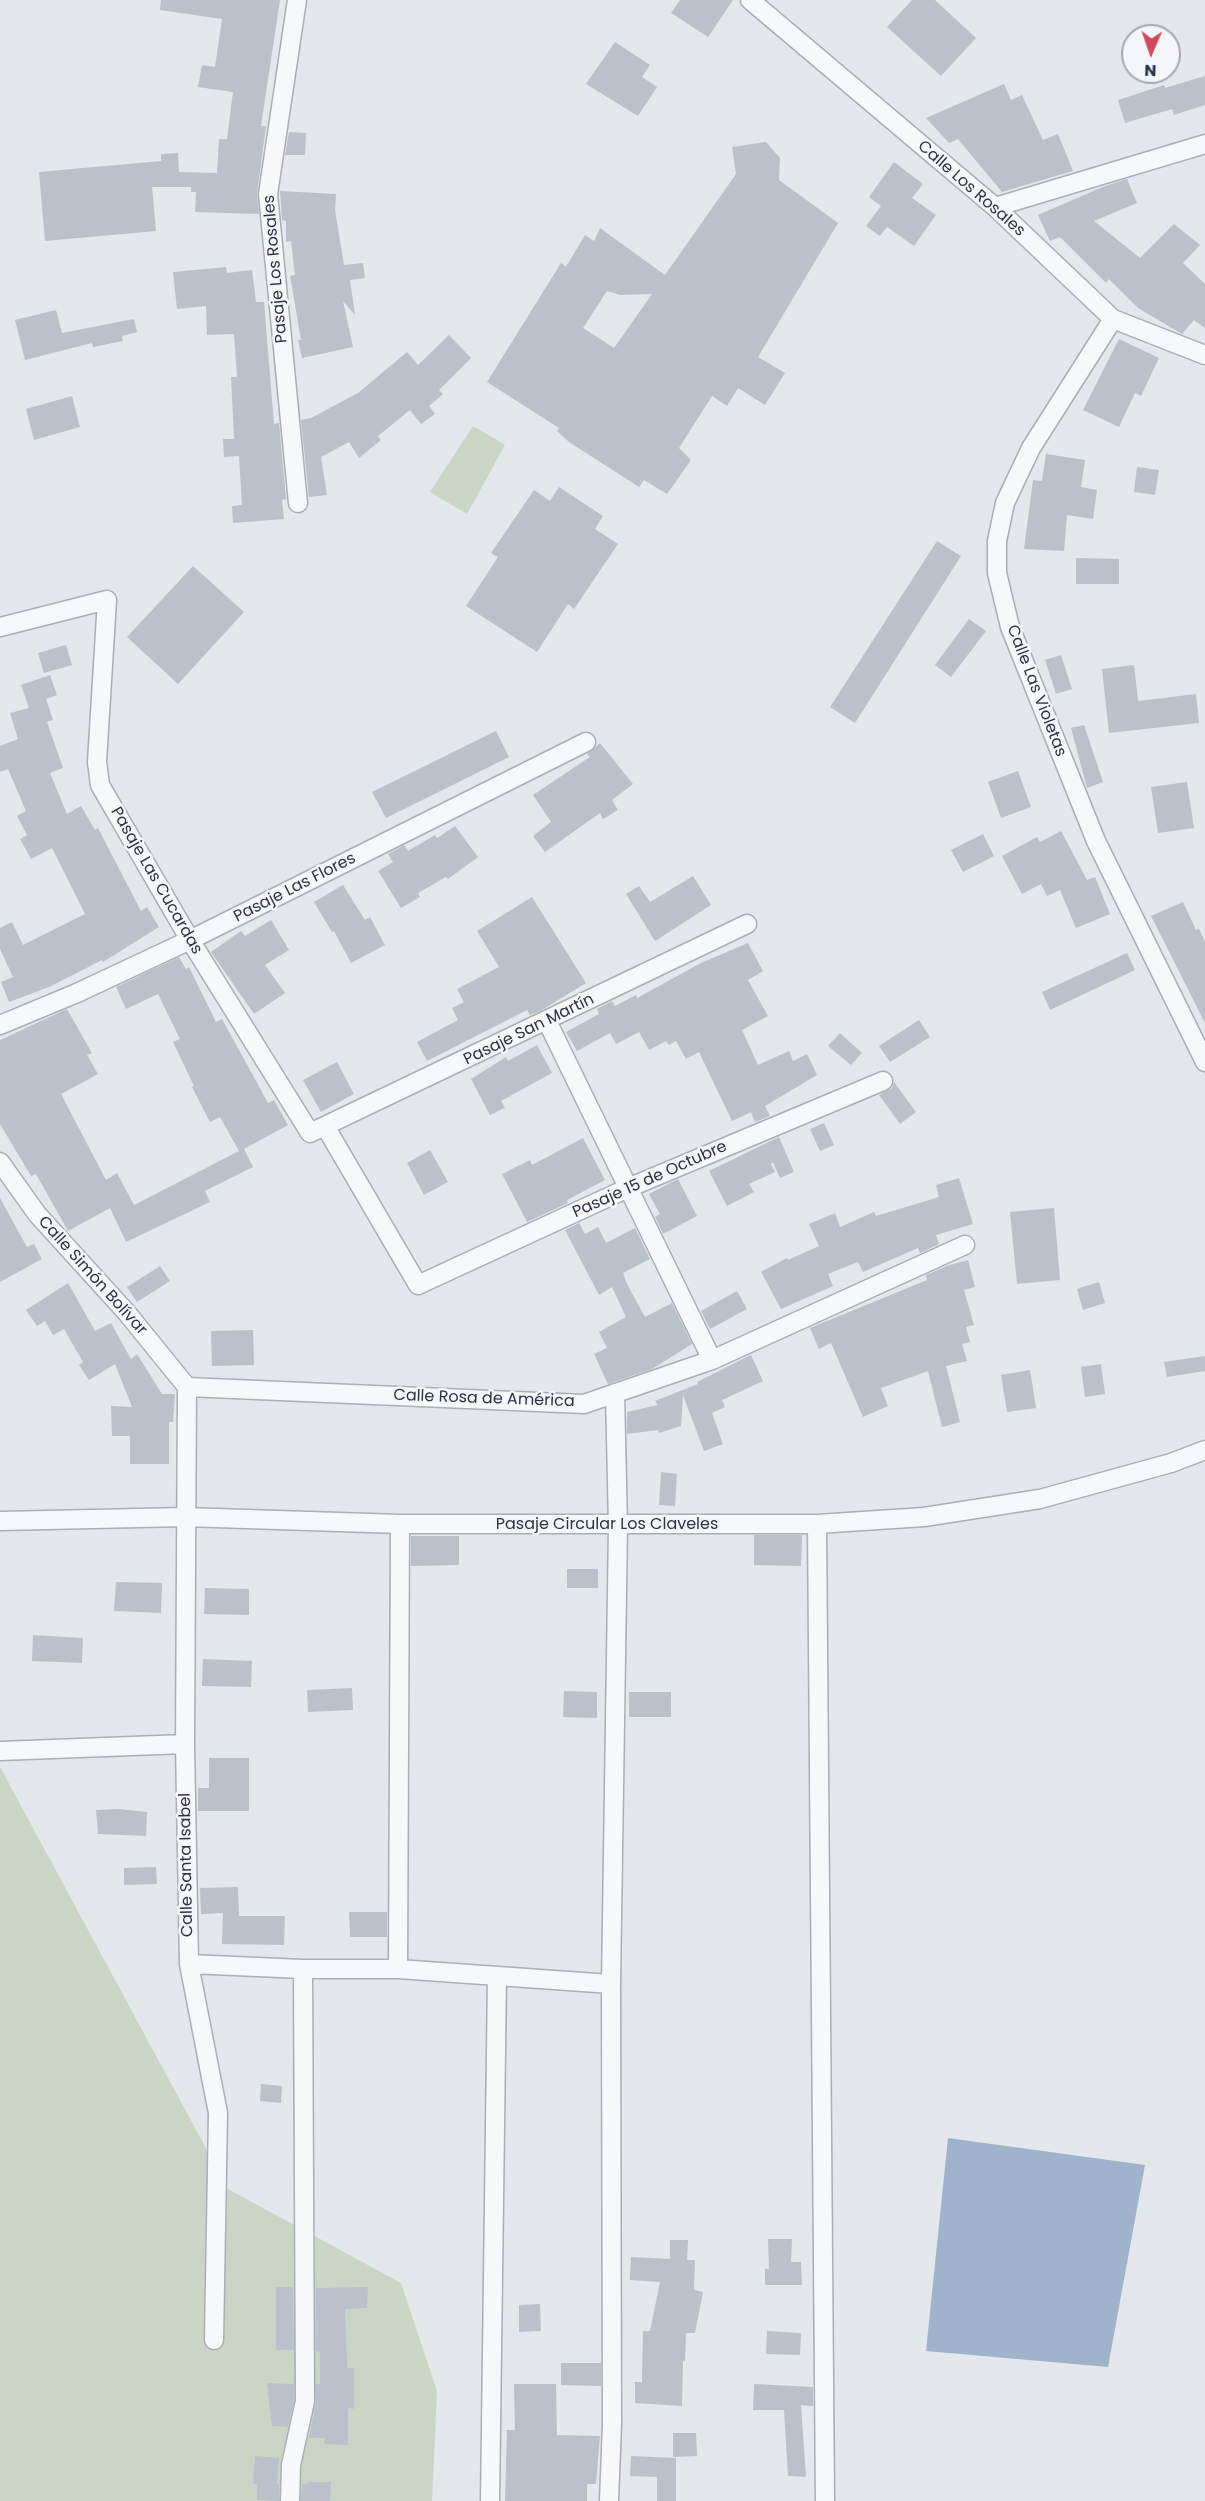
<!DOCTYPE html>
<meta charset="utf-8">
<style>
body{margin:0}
#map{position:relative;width:1205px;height:2501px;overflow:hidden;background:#e4e7ec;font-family:Poppins,sans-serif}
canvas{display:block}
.north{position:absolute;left:1121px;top:24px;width:60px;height:60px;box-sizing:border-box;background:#f4f6f9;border:2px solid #a4a8b1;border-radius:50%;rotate:182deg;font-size:16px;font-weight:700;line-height:24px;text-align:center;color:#2b3445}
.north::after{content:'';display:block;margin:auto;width:21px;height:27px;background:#d1495b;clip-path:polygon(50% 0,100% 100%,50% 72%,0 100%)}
</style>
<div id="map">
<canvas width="1205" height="2501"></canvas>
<div class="north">N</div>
</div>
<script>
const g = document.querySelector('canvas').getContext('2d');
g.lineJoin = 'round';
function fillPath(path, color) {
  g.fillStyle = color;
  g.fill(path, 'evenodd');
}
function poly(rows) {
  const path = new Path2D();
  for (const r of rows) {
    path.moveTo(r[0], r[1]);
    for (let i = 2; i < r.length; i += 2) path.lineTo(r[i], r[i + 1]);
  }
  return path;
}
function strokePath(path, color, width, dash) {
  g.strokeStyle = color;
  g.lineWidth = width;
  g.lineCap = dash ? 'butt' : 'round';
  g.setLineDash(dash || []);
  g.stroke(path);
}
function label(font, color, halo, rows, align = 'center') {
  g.font = font + ' Poppins,sans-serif';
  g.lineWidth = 5;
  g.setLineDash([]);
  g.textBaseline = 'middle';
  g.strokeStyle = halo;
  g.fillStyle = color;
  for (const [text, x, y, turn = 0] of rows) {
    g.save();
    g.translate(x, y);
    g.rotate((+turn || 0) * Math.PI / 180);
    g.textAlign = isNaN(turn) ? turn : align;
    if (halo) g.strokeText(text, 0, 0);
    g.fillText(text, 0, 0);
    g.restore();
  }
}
const green = poly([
 [473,426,505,445,467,514,430,492],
 [0,1767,228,2189,401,2283,437,2391,432,2501,0,2501]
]);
const water = poly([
 [948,2138,1145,2165,1108,2367,926,2351]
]);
const building = poly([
 [161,0,280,0,261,126,266,126,257,193,259,214,195,212,196,192,191,192,191,187,152,187,156,231,45,241,39,172,161,161,161,154,178,153,179,172,217,173,219,139,227,139,233,92,198,87,202,65,215,67,222,19,160,10],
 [680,0,733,0,708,37,671,13],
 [912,0,935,0,976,38,941,76,887,27],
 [615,42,650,65,642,77,657,87,638,116,586,84],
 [1205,76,1205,105,1174,115,1172,109,1125,123,1118,100,1164,85,1165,88],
 [1004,84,1011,100,1022,95,1043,140,1058,134,1073,171,1002,192,958,139,949,143,926,118],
 [289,132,306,133,305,155,285,155],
 [766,142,780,158,779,180,838,223,758,357,785,373,765,405,738,388,727,406,712,396,679,448,691,460,667,494,644,480,639,487,569,442,557,431,559,428,487,382,561,263,566,267,585,235,594,241,600,228,665,275,736,174,732,147],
 [607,291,620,295,652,294,614,348,583,328],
 [894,162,923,184,912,198,936,215,914,246,887,227,880,236,866,226,881,206,869,197],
 [1127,179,1137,203,1094,221,1140,258,1174,224,1200,245,1183,263,1205,284,1205,328,1194,320,1182,334,1138,308,1109,279,1106,283,1060,237,1050,241,1038,215,1105,186],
 [280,191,336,194,335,210,344,265,363,263,365,278,350,280,355,315,343,301,353,347,302,358,298,340,301,340,290,276,295,275,291,241,286,242,286,221,282,220],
 [226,267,227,273,252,270,256,302,264,302,274,424,279,423,286,499,282,500,284,519,233,523,232,506,242,505,239,456,224,457,223,439,234,439,231,377,237,377,234,334,207,335,206,306,177,309,173,272],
 [56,310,62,333,134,319,137,332,122,336,123,341,93,347,92,343,25,360,15,320],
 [449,335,471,358,439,390,443,394,429,406,435,414,421,424,410,410,378,436,381,440,359,458,349,442,321,457,327,495,309,497,301,420,311,418,358,393,407,352,418,365],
 [1119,339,1159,358,1141,396,1135,393,1119,427,1083,410],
 [72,396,80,427,34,440,26,409],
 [1046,454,1085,460,1081,487,1097,490,1093,519,1067,515,1064,551,1024,549,1033,480,1042,481],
 [1137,467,1159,470,1155,495,1134,492],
 [559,487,603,516,595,529,618,544,574,609,568,604,537,652,466,606,498,557,491,553,534,490,550,501],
 [937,541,961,556,855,723,830,707],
 [1076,558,1119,559,1119,584,1076,584],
 [193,566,244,612,178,684,127,637],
 [969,619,986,631,951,677,935,665],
 [66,645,72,665,44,673,38,653],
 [1061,655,1072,689,1056,694,1045,660],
 [1134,665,1138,701,1196,694,1199,723,1109,733,1102,669],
 [50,675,57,695,46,699,53,720,47,722,63,768,50,773,67,814,81,806,95,830,98,828,141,911,147,907,159,927,103,962,102,960,49,987,9,1002,1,982,13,977,0,949,0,928,12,922,23,945,85,914,52,848,31,859,20,839,27,835,17,816,26,811,8,769,0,772,0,746,18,739,10,713,29,708,21,685],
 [1084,725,1103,782,1087,788,1071,728],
 [496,731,509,757,386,818,372,792],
 [600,743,633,784,612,800,618,810,603,819,600,813,545,852,533,836,551,822,533,795,590,757,587,754],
 [1018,771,1031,807,1001,818,988,782],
 [1187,782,1194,828,1158,833,1151,787],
 [455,826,478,857,448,879,446,877,418,893,420,897,401,908,378,871,393,862,388,854,404,845,408,851,435,835,437,838],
 [1061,831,1087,880,1095,877,1110,914,1076,928,1060,890,1047,896,1041,884,1022,894,1002,856,1037,837,1040,842],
 [983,834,994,856,963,872,951,850],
 [693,876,711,905,655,941,626,894,639,886,650,902],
 [343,885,365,920,370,917,385,945,351,963,334,931,332,932,314,902],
 [532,897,586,983,542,1010,530,1015,527,1010,427,1061,417,1042,458,1020,452,1008,464,1002,457,989,499,967,477,931],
 [1183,902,1196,930,1199,929,1205,941,1205,1023,1151,916],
 [271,920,289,950,265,965,285,993,254,1014,211,952,241,931,245,936],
 [748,943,763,971,748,980,768,1016,742,1030,758,1065,789,1051,793,1061,807,1054,817,1075,765,1106,770,1116,755,1122,751,1112,732,1121,699,1052,686,1059,676,1041,669,1045,666,1041,649,1050,639,1032,616,1044,610,1033,577,1051,566,1032,599,1014,597,1009,612,1001,615,1006,636,995,637,998,701,963],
 [1127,953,1135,970,1050,1010,1042,992],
 [179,957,186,969,189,967,216,1022,222,1019,268,1103,274,1100,288,1125,244,1149,253,1167,205,1191,210,1202,126,1242,110,1208,68,1231,36,1174,31,1176,0,1124,0,1040,67,1009,92,1053,87,1055,98,1074,61,1094,106,1180,117,1173,134,1205,239,1151,220,1117,210,1122,192,1087,194,1086,173,1042,180,1039,158,994,126,1009,116,987],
 [919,1020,930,1037,890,1062,879,1046],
 [840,1033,862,1053,851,1065,828,1046],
 [537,1045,552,1073,501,1101,505,1108,490,1115,471,1079,506,1057,508,1061],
 [337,1062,354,1094,321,1112,303,1080],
 [894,1082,916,1112,900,1124,879,1095,892,1088],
 [824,1123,834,1145,820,1151,810,1129],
 [779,1137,794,1172,780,1178,773,1162,771,1164,775,1172,749,1184,754,1192,727,1206,709,1171],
 [583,1138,605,1180,567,1200,568,1203,527,1222,502,1174,530,1160,532,1165],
 [430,1150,448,1182,424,1195,407,1163],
 [959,1178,973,1224,936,1235,939,1244,920,1253,918,1248,863,1272,858,1262,828,1274,833,1286,781,1309,761,1272,787,1258,788,1260,819,1246,809,1224,835,1213,840,1227,874,1212,876,1216,939,1197,936,1185],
 [678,1179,697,1216,663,1234,655,1217,660,1214,649,1194],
 [0,1198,27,1247,34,1244,42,1259,0,1282],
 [1054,1208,1060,1280,1017,1284,1010,1212],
 [579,1223,585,1234,598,1227,606,1243,635,1228,650,1259,623,1273,627,1284,645,1317,672,1303,692,1344,652,1369,608,1384,594,1354,607,1348,599,1332,626,1317,612,1287,599,1295,565,1230],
 [968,1260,975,1287,964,1290,974,1325,966,1327,970,1342,962,1344,967,1361,946,1366,960,1422,942,1427,928,1371,881,1388,888,1406,863,1417,831,1343,819,1349,810,1328,927,1280,926,1275,947,1266],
 [160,1266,170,1281,137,1302,127,1287],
 [1099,1282,1105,1303,1083,1310,1077,1289],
 [68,1283,95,1331,111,1323,131,1359,137,1354,162,1394,175,1394,173,1422,169,1422,169,1464,130,1464,130,1436,112,1436,111,1406,132,1407,115,1364,89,1380,79,1365,83,1362,64,1329,53,1335,45,1321,37,1326,26,1310],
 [737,1291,747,1309,710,1329,701,1311],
 [253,1330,254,1365,212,1366,211,1331],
 [751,1355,763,1381,722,1400,725,1407,712,1413,723,1444,704,1451,683,1395,681,1426,659,1433,658,1430,627,1434,627,1412,658,1405,655,1401,698,1384,697,1382],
 [1205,1356,1205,1371,1167,1377,1164,1362],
 [1101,1364,1105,1394,1085,1397,1081,1367],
 [1030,1370,1036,1408,1007,1412,1001,1375],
 [661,1472,677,1474,675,1506,659,1505],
 [754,1535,802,1535,801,1566,754,1565],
 [411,1536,459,1536,459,1565,411,1566],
 [567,1569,598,1569,598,1588,567,1588],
 [116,1582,162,1583,161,1613,114,1611],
 [205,1588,249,1589,249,1615,204,1614],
 [33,1635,83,1638,82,1663,32,1661],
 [203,1659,252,1661,251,1687,202,1686],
 [352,1688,353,1710,308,1712,307,1690],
 [564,1691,597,1692,597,1718,563,1717],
 [629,1692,671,1692,671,1717,629,1717],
 [209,1758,249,1758,249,1811,198,1811,198,1788,209,1788],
 [118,1809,147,1812,146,1836,98,1834,96,1810],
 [156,1867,157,1884,124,1885,124,1868],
 [238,1887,239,1916,285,1916,284,1945,222,1944,223,1913,201,1914,200,1888],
 [349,1912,387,1912,387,1937,350,1937],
 [261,2084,282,2086,281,2103,260,2101],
 [768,2239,792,2239,791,2262,801,2262,802,2285,765,2285,765,2269,769,2269],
 [670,2240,688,2240,687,2260,695,2260,694,2290,703,2292,695,2333,686,2333,685,2361,683,2361,682,2406,635,2403,635,2382,642,2382,643,2331,650,2331,660,2282,630,2280,631,2257,670,2259],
 [276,2287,293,2287,293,2289,294,2350,276,2350],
 [368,2287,367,2308,345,2309,347,2368,354,2368,354,2409,348,2408,348,2445,324,2444,325,2438,309,2438,316,2403,316,2384,320,2384,320,2352,316,2351,316,2288],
 [540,2304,541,2331,519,2332,519,2305],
 [767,2331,801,2333,800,2355,766,2354],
 [561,2363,601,2363,601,2386,561,2385],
 [267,2383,294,2384,294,2400,288,2427,272,2426],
 [514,2384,556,2384,557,2435,600,2436,596,2484,587,2484,587,2501,505,2501,507,2430,515,2430],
 [754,2384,813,2387,813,2406,801,2405,806,2477,788,2476,784,2410,753,2410],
 [673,2433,696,2433,697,2456,673,2457],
 [255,2456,279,2458,277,2484,279,2484,279,2501,257,2500,257,2484,253,2484],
 [631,2456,676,2458,676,2501,657,2501,657,2477,630,2476],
 [308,2482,331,2482,330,2501,301,2501,302,2484,308,2484]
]);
const street = poly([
 [297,0,268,194,298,503],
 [750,0,995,207,1113,319,1205,355],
 [995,207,1205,144],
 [1113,319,1031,448,1005,503,997,541,997,573,1010,627,1096,841,1205,1062],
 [0,627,107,600,97,762,100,785,190,940,310,1133,747,924],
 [547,1021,712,1360],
 [0,1025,77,993,190,940,586,742],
 [325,1126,418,1285,628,1188,883,1081],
 [0,1162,37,1214,127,1313,187,1387],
 [187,1387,185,1744,189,1964,218,2113,214,2340],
 [187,1387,584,1404,712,1360,965,1245],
 [0,1521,185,1517,400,1524,817,1524,924,1517,1040,1499,1171,1463,1205,1450],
 [817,1524,825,2501],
 [0,1751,185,1744],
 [189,1964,303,1969,398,1969,611,1984],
 [398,1969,400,1524],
 [290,2501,291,2465,305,2401,303,1969],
 [490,2501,497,1976],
 [609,2501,612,2424,611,1984,618,1526,615,1393]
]);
const streetNames = [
 ["Calle Los Rosales",971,189,41],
 ["Pasaje Los Rosales",276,269,-95],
 ["Calle Las Violetas",1036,691,69],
 ["Pasaje Las Cucardas",156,881,60],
 ["Pasaje Las Flores",295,888,-27],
 ["Pasaje San Martín",529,1030,-26],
 ["Pasaje 15 de Octubre",650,1180,-24],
 ["Calle Simón Bolívar",92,1276,48],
 ["Calle Rosa de América",484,1399,2],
 ["Pasaje Circular Los Claveles",607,1525],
 ["Calle Santa Isabel",187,1865,-91]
];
fillPath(green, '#c9d6c5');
fillPath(water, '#9fb4cc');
fillPath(building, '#bbc0ca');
strokePath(street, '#a9aeb7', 21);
strokePath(street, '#f7f8fa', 18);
label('16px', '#2b3445', '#f4f6f9', streetNames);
</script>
